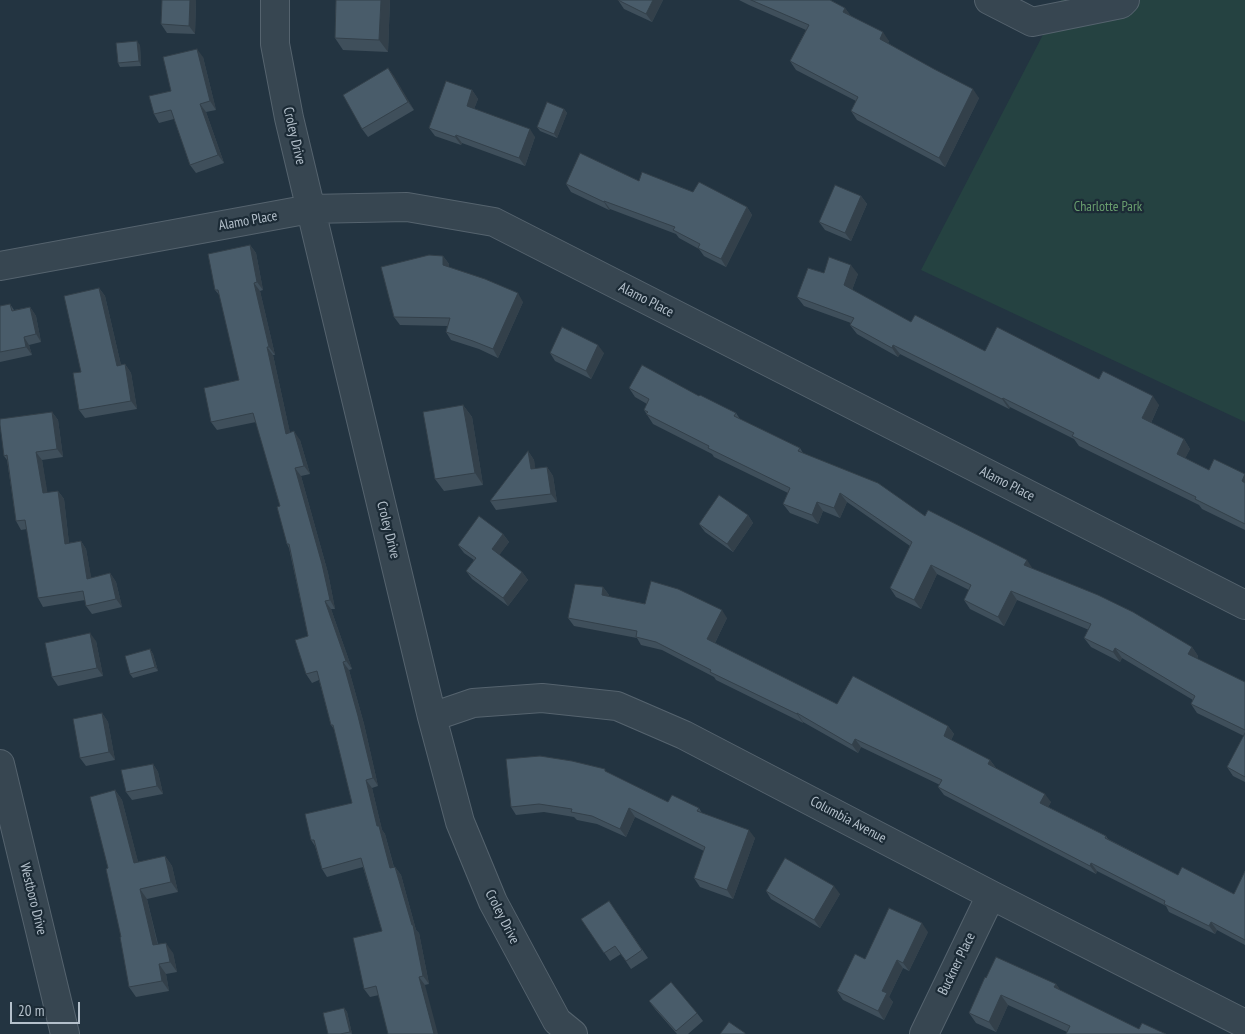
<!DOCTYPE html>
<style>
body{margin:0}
#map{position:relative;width:1245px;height:1034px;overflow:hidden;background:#233441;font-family:"PT Sans Narrow",sans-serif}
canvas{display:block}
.scale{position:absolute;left:10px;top:1002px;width:70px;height:22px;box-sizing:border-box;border:2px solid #b4c0cb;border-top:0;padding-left:6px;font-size:15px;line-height:18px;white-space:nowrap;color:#b4c0cb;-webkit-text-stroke:4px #1c2b36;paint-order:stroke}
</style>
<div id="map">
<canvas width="1245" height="1034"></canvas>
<div class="scale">20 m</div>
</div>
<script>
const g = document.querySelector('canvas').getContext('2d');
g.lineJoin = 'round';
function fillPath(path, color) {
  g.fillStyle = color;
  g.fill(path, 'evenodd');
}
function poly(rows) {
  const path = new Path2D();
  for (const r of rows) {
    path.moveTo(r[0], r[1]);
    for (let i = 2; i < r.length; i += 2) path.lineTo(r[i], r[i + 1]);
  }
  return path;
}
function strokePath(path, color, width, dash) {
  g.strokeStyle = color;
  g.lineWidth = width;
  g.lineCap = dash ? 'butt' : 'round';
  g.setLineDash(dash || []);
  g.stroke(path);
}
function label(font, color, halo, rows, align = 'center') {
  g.font = font + ' "PT Sans Narrow",sans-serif';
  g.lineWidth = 4.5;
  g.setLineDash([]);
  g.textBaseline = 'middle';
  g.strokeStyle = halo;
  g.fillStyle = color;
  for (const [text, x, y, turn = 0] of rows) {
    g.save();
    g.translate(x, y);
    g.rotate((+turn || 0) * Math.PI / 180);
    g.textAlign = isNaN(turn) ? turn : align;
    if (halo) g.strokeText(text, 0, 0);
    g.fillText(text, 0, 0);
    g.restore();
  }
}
const green = poly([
 [1061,0,1245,0,1245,422,921,270]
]);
const minor = poly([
 [275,0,275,44,289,118,432,717,460,822,493,902,557,1021,573,1034],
 [989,0,1032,22,1121,4,1125,0],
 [0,266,310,209,407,207,494,222,1245,605],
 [432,717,473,703,542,698,617,706,684,735,991,895,1245,1024],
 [924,1034,991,895]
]);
const tertiary = poly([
 [0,764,65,1034]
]);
const wall = poly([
 [196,0,195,34,167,33,161,24],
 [336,0,390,0,388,52,343,50,335,38],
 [618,0,663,0,652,22,624,9],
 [739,0,830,0,845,8,850,15,889,41,888,43,979,98,945,167,857,120,851,111,856,101,796,70,790,61,806,30,749,5],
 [140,45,141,66,120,67,118,63],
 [203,57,216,110,206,112,224,163,196,173,190,165,174,119,159,123,154,114,171,91],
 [388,68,414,110,368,137,362,129],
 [472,90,478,99,474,109,535,137,525,166,462,143,461,145,435,136,429,128],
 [564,109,567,113,557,138,540,131,537,127],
 [639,181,693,192,747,207,752,215,726,267,704,256,699,249,679,238,676,234,610,209,609,210,571,192,566,184],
 [861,196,867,204,851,241,825,230,819,222],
 [250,245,256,253,263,290,260,291,275,355,273,355,290,433,300,440,310,474,301,476,328,573,335,609,331,609,352,669,349,670,364,724,378,786,372,788,382,830,385,834,394,867,395,867,401,875,416,930,419,933,429,984,370,997,364,989,382,931,363,867,327,877,322,869,315,846,311,840,352,803,334,729,331,725,319,680,312,683,306,674,308,636,289,548,287,544,280,506,256,422,217,430,211,422,239,380,220,296,215,290],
 [443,256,449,264,449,267,523,302,498,358,479,349,451,340,446,332,447,326,400,325,394,317],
 [824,273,858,274,852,290,911,322,985,351,1099,379,1159,405,1151,423,1184,439,1190,449,1185,458,1209,470,1245,474,1245,530,1202,509,1199,505,1079,446,1074,439,1010,407,1009,409,900,354,898,357,857,334,850,325,851,323,804,306,797,297],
 [99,288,105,296,121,365,125,364,131,373,137,409,85,418,79,410,81,372],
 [10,304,14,310,30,307,36,316,41,342,29,345,32,355,0,362,0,306],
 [550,353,604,353,591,379,555,361],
 [629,388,699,396,736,413,740,419,800,448,803,453,925,516,1192,647,1198,656,1197,659,1245,682,1245,782,1233,776,1227,767,1244,736,1197,713,1191,704,1193,700,1122,658,1120,662,1091,647,1084,638,1089,630,1017,600,1004,626,970,609,964,600,969,590,937,574,921,609,896,597,890,588,910,546,847,502,840,518,823,511,818,524,790,513,783,504,788,493,714,457,712,454,653,424,644,410,647,404,635,397],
 [463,405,472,417,483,485,444,491,435,479],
 [52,412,58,420,63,457,42,460,47,493,58,491,64,499,69,543,81,541,86,549,91,578,110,573,116,582,122,607,92,614,86,606,85,600,43,607,38,598,27,529,21,530,16,521,7,460,4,456],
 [528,451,534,460,535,469,547,467,553,476,557,502,496,510,490,501],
 [748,515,753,523,733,552,705,532,699,524],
 [503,534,509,542,499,555,522,572,528,580,508,606,472,579,466,571,474,560,464,553,458,545],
 [603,587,609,595,608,597,727,618,715,643,837,704,948,726,954,734,951,740,990,760,996,768,1051,802,1048,807,1106,836,1108,839,1178,875,1234,894,1245,871,1245,945,1217,930,1215,934,1169,912,1166,906,1097,871,1096,874,944,795,938,787,940,785,861,747,858,753,803,722,803,723,716,680,714,677,662,650,641,645,637,638,574,626,568,618],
 [96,641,103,676,58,686,52,677],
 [150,649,153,654,158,671,133,678,130,674],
 [102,713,108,722,115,760,86,766,80,758],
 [153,764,158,772,163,794,132,800,126,792],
 [607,772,668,802,699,808,702,813,755,838,733,899,700,887,694,878,704,851,635,817,626,837,597,824,577,820,574,817,544,812,516,815,511,807],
 [115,790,122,800,138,862,165,856,172,866,178,892,147,899,158,944,173,953,177,972,166,974,169,991,136,997,129,987,121,937,108,868],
 [766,891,840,894,820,928,771,899],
 [609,901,648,958,631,969,621,954,610,961,581,919],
 [928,932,909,971,903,968,889,997,893,1002,884,1020,843,1000,837,991,865,959],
 [986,978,1056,984,1060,990,1139,1029,1166,1034,1067,1032,1008,1005,996,1032,976,1023,969,1013],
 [649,1001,697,1013,703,1021,688,1034,677,1034,655,1009],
 [344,1008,347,1012,352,1034,328,1034]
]);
const shadedWall = poly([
 [190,0,196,0,195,34,189,26],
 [381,0,390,0,388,52,379,40],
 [653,0,663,0,652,22,646,14],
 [845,8,851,16,843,12],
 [883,32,889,41,886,48,880,39],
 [137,41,140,45,141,66,139,61],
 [197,49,203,57,216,110,210,101],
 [388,68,394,76,414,110,408,102],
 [973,89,979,98,945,167,939,158],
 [472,90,478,99,472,114,467,106],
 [200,104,206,112,224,163,218,155],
 [564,109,567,113,557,138,554,134],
 [530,129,535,137,525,166,519,158],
 [456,135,462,143,461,145,455,137],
 [861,196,867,204,851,241,845,233],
 [604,201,610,209,609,210,604,202],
 [747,207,752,215,726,267,721,259],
 [250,245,256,253,263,290,257,282],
 [443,256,449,264,449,274,443,265],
 [851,265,858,274,850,295,844,285],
 [254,283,260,291,275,355,269,347],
 [99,288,105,296,123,374,117,366],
 [518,293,523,302,498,358,493,349],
 [30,307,36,316,41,342,36,334],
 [24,337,29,345,32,355,26,347],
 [598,345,604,353,591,379,586,371],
 [893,345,900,354,898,357,892,348],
 [267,347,273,355,292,442,286,434],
 [125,364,131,373,137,409,131,401],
 [1153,396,1159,405,1149,427,1142,418],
 [1003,398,1010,407,1009,409,1002,399],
 [463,405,472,417,483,485,475,473],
 [52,412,58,420,63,457,57,449],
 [294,431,300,440,310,474,304,466],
 [1184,439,1190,449,1183,463,1177,454],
 [528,451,534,460,537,478,531,469],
 [36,452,42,460,49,501,43,493],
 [547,467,553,476,557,502,551,494],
 [295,468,301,476,328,573,335,609,330,600],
 [1245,475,1245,486,1242,481],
 [58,491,64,499,70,552,65,544],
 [840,493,847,502,840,518,834,508],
 [817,502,823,511,818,524,812,515],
 [748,515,753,523,733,552,727,544],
 [503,534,509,542,498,557,492,549],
 [81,541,86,549,93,587,87,579],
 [1027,560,1033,569,1024,565],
 [931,565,937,574,921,609,914,600],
 [522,572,528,580,508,606,503,598],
 [110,573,116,582,122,607,116,599],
 [603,587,609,595,607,604,602,595],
 [1011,591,1017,600,1004,626,998,617],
 [325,601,331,609,352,669,346,661],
 [722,610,727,618,713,647,707,639],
 [90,633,96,641,103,676,97,668],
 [1192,647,1198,656,1194,664,1188,654],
 [1115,648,1122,658,1120,662,1113,652],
 [150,649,153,654,158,671,155,667],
 [343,662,349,670,364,724,378,786,373,778],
 [102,713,108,722,115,760,109,752],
 [797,713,803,722,803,723,797,714],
 [948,726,954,734,949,744,944,736],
 [855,739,861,747,858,753,852,745],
 [990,760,996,768,988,764],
 [153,764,158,772,163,794,157,786],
 [366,780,372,788,382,830,385,834,396,876,390,868,377,826],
 [115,790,122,800,141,873,134,863],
 [1045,794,1051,802,1046,811,1040,803],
 [629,808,635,817,626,837,620,829],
 [749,830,755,838,733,899,727,890],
 [165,856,172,866,178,892,171,882],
 [1091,863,1097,871,1096,874,1090,866],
 [395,867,401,875,416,930,419,933,429,984,423,976,412,925],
 [834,886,840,894,820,928,814,920],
 [140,889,147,899,160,955,153,945],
 [1211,922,1217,930,1215,934,1209,926],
 [922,923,928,932,909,971,903,963],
 [166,943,173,953,177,972,170,962],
 [897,960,903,968,889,997,893,1002,884,1020,878,1011,882,991],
 [159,964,166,974,169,991,162,981],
 [419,977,425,985,438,1034,434,1034],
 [1056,984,1063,994,1054,987],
 [1001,995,1008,1005,996,1032,989,1022],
 [344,1008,347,1012,352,1034,350,1032]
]);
const building = poly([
 [162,0,190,0,189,26,161,24,162,0],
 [336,0,381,0,379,40,335,38,336,0],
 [618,0,653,0,646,14,618,0],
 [751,0,830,0,845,8,843,12,883,32,880,39,934,69,973,89,939,158,851,111,858,97,790,61,809,25,751,0],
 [137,41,139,61,118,63,116,43,137,41],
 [197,49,210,101,200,104,218,155,190,165,171,110,154,114,149,96,171,91,163,57,197,49],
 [388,68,408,102,362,129,343,95,388,68],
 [446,81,472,90,467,106,530,129,519,158,456,135,455,137,429,128,446,81],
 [547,102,564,109,554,134,537,127,547,102],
 [580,153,639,181,642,172,693,192,699,182,747,207,721,259,698,248,700,244,673,230,675,227,604,201,604,202,566,184,580,153],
 [835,185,861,196,845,233,819,222,835,185],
 [250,245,257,282,254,283,269,347,267,347,286,434,294,431,304,466,295,468,322,564,330,600,325,601,346,661,343,662,358,716,373,778,366,780,377,826,379,826,390,868,395,867,412,925,413,925,423,976,419,977,434,1034,388,1034,376,986,364,989,353,938,382,931,361,858,322,869,314,840,311,840,305,814,352,803,333,725,331,725,317,671,306,674,295,640,308,636,289,544,287,544,277,507,280,506,253,413,211,422,204,388,239,380,218,290,215,290,208,254,250,245],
 [429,255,443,256,443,265,485,279,518,293,493,349,473,341,446,332,450,318,394,317,381,267,429,255],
 [829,257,851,265,844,285,911,322,915,315,985,351,997,327,1099,379,1103,371,1153,396,1142,418,1184,439,1177,454,1209,470,1214,459,1245,474,1242,481,1245,483,1245,524,1195,499,1196,497,1072,436,1074,433,1003,398,1002,399,893,345,892,348,850,325,854,318,797,297,808,268,824,273,829,257],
 [99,288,117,366,125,364,131,401,79,410,73,373,81,372,64,296,99,288],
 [10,304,12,311,30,307,36,334,24,337,26,347,0,352,0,306,10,304],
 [562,327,598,345,586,371,550,353,562,327],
 [642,365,699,396,700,395,736,413,734,416,800,448,798,451,878,483,925,516,928,510,1027,560,1024,565,1098,595,1133,612,1192,647,1188,654,1245,682,1245,730,1191,704,1195,696,1115,648,1113,652,1084,638,1091,624,1011,591,998,617,964,600,971,585,931,565,914,600,890,588,912,542,840,493,834,508,817,502,812,515,783,504,790,488,708,448,709,446,646,414,648,412,644,410,649,399,629,388,642,365],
 [463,405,475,473,435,479,423,412,463,405],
 [52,412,57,449,36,452,43,493,58,491,65,544,81,541,87,579,110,573,116,599,86,606,83,591,38,598,25,520,16,521,7,455,4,456,0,425,0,419,52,412],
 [528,451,531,469,547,467,551,494,490,501,528,451],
 [719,495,748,515,727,544,699,524,719,495],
 [479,516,503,534,492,549,522,572,503,598,466,571,476,558,458,545,479,516],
 [651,581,678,589,722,610,707,639,837,704,853,676,948,726,944,736,990,760,988,764,1045,794,1040,803,1106,836,1105,838,1178,875,1182,867,1234,894,1245,871,1245,940,1211,922,1209,926,1164,904,1165,901,1091,863,1090,866,938,787,942,780,855,739,852,745,797,713,797,714,710,672,711,670,656,642,636,637,637,631,568,618,575,584,603,587,602,595,645,604,651,581],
 [90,633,97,668,52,677,45,643,90,633],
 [150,649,155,667,130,674,125,656,150,649],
 [102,713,109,752,80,758,73,719,102,713],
 [1245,733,1245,777,1227,767,1245,733],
 [540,756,572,761,605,769,605,771,668,802,672,795,699,808,697,811,749,830,727,890,694,878,705,847,629,808,620,829,592,816,571,812,572,809,539,804,511,807,506,759,540,756],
 [153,764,157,786,126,792,121,770,153,764],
 [115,790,134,863,165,856,171,882,140,889,153,945,166,943,170,962,159,964,162,981,129,987,120,937,121,937,106,869,108,868,90,797,115,790],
 [785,858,834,886,814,920,766,891,785,858],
 [609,901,642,950,626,961,615,946,604,953,581,919,609,901],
 [889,908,922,923,903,963,897,960,882,991,887,993,878,1011,837,991,855,954,865,959,889,908],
 [996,957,1056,984,1054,987,1139,1029,1142,1023,1166,1034,1066,1034,1070,1026,1001,995,989,1022,969,1013,985,977,986,978,996,957],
 [671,982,697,1013,676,1031,649,1001,671,982],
 [344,1008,350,1032,340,1034,328,1034,323,1013,344,1008],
 [729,1022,745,1033,745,1034,720,1034,729,1022]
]);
const streetNames = [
 ["Croley Drive",294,136,77],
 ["Alamo Place",248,221,-10],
 ["Alamo Place",646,300,27],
 ["Alamo Place",1007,484,27],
 ["Croley Drive",388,530,76],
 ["Columbia Avenue",848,820,28],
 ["Westboro Drive",33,899,76],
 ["Croley Drive",502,917,63],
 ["Buckner Place",957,964,-64]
];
const parkNames = [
 ["Charlotte Park",1108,207]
];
fillPath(green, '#254241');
strokePath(minor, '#55636e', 30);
strokePath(tertiary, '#55636e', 30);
strokePath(minor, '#374651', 28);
strokePath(tertiary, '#374651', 28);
fillPath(wall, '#3f4f5b');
fillPath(shadedWall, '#33404a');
fillPath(building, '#495c6a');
strokePath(building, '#33404a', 1);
label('14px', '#b4c0cb', '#1c2b36', streetNames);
label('14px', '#699e6e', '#1c2b36', parkNames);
</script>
